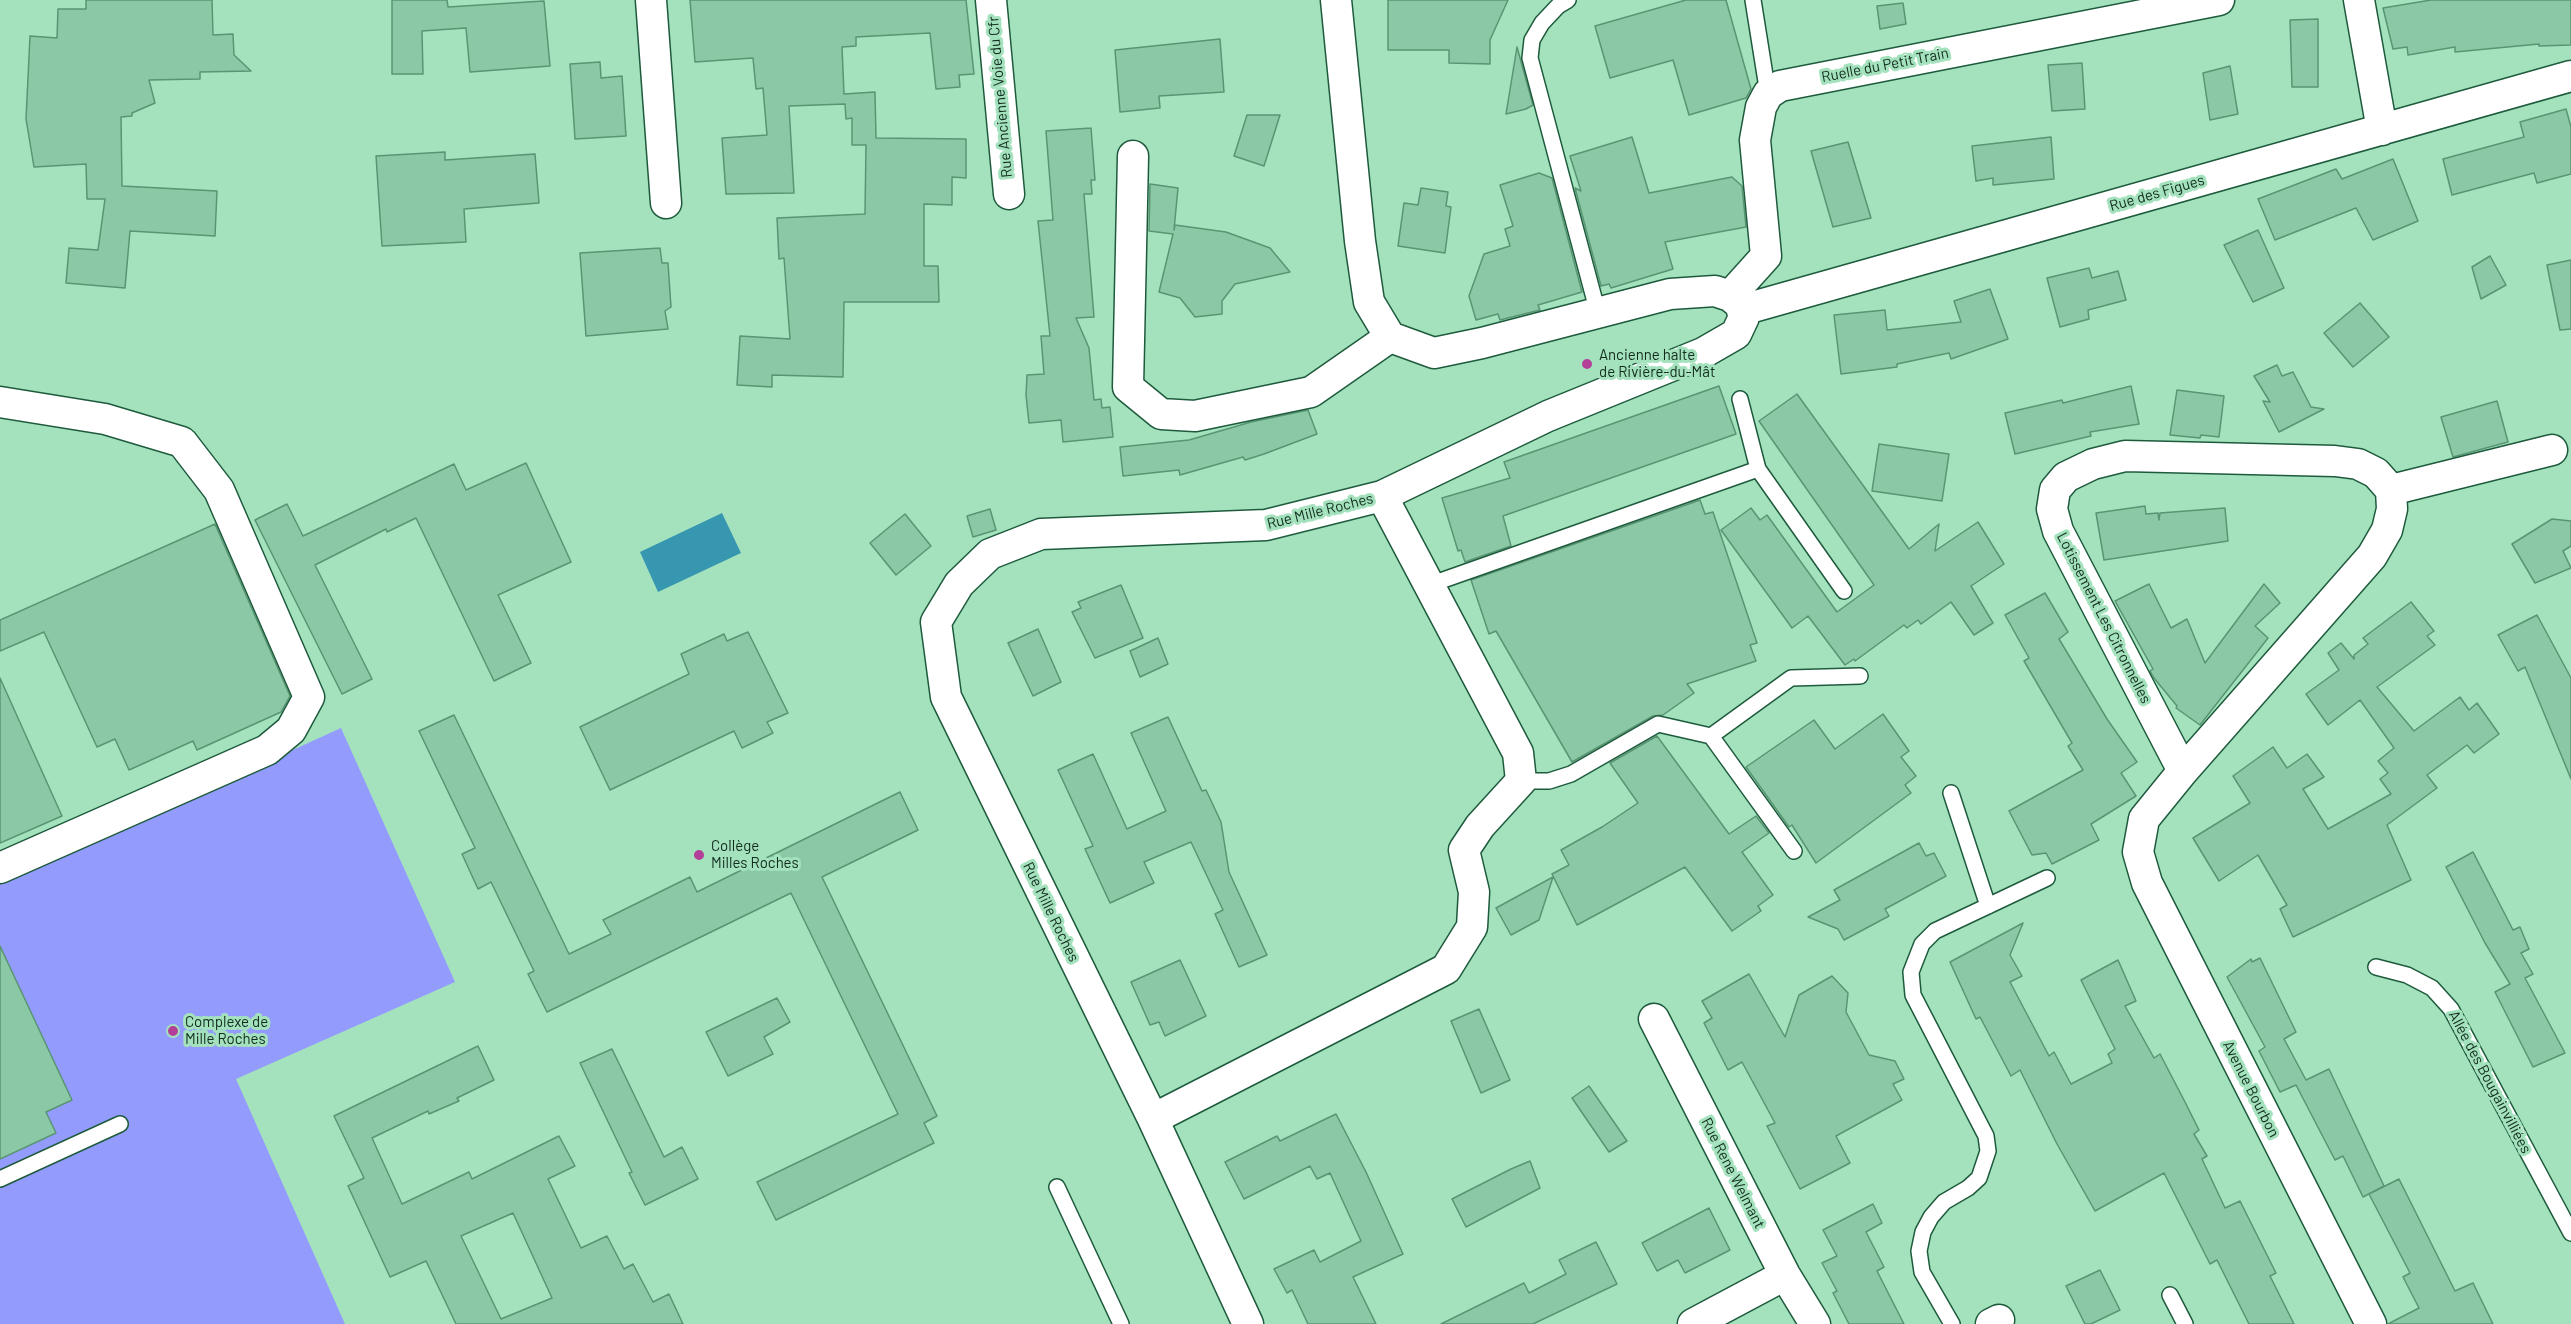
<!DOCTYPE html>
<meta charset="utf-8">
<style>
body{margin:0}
canvas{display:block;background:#a4e2be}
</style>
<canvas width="2571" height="1324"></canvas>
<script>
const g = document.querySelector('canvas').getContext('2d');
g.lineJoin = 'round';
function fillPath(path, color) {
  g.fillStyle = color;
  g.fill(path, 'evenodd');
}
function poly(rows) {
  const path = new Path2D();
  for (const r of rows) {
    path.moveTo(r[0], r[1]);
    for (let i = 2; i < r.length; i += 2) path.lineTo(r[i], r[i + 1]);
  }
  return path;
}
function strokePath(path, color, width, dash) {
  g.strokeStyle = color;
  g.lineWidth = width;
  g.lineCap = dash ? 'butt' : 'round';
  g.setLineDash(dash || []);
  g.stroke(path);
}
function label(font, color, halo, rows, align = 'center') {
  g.font = font + ' Barlow,sans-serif';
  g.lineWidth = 6;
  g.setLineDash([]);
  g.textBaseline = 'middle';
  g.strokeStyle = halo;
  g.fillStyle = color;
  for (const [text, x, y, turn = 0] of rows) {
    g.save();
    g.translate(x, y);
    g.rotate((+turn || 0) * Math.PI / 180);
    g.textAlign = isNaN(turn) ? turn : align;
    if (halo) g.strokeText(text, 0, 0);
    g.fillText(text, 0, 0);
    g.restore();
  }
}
const green = poly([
 [341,728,455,982,236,1079,345,1324,0,1324,0,883]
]);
const water = poly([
 [722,513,741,553,658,592,640,552]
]);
const building = poly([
 [86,0,212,0,213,35,233,34,234,55,251,71,200,72,200,79,149,80,155,103,132,113,132,116,121,117,122,186,217,191,215,236,130,231,125,288,66,283,69,248,98,250,105,199,87,199,86,164,34,167,26,119,30,36,57,38,58,9,86,9,86,0],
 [392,0,447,0,448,7,544,1,550,66,470,72,466,28,422,31,423,74,392,74,392,0],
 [690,0,966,0,974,74,959,75,960,87,936,89,930,33,856,37,856,46,842,47,844,94,875,92,876,138,966,139,966,178,952,177,952,205,924,204,924,266,938,266,939,302,844,302,843,377,772,375,772,387,737,385,740,336,790,339,784,258,779,259,777,218,865,214,866,145,852,145,852,118,846,119,845,104,789,106,794,193,726,194,722,138,767,135,763,88,756,89,753,58,695,62,690,0],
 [1388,0,1508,0,1490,40,1490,64,1449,63,1449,50,1388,50,1388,0],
 [1686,0,1726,0,1751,89,1746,98,1689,115,1673,60,1610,78,1595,26,1686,0],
 [2431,0,2571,0,2571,45,2539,46,2539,44,2455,52,2455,47,2408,55,2407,47,2393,49,2383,8,2431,0],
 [1903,3,1906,24,1880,29,1877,6,1903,3],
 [2318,19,2318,87,2292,87,2290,20,2318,19],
 [1220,39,1224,92,1159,96,1160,108,1120,112,1115,50,1220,39],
 [1517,47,1533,105,1526,109,1506,114,1517,47],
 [600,62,601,78,622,76,626,136,575,139,570,64,600,62],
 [2082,63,2085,109,2052,111,2048,65,2082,63],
 [2230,66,2238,114,2210,120,2203,73,2230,66],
 [2566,109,2571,127,2571,174,2537,183,2534,173,2452,195,2443,159,2524,137,2520,122,2566,109],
 [1247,115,1280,115,1264,166,1234,156,1247,115],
 [1091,128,1095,180,1091,180,1092,194,1084,194,1094,317,1076,318,1089,348,1094,400,1101,399,1102,408,1110,407,1113,437,1063,442,1061,420,1029,423,1026,395,1027,375,1044,374,1041,336,1050,336,1038,221,1053,220,1046,131,1091,128],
 [1632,137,1649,193,1732,177,1742,186,1746,227,1665,242,1673,269,1611,288,1609,284,1601,286,1575,188,1581,191,1570,156,1632,137],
 [2051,137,2054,179,1993,185,1993,178,1976,181,1972,146,2051,137],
 [1848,142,1871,218,1833,227,1811,151,1848,142],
 [445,152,445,160,535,154,539,203,464,209,466,242,382,246,376,156,445,152],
 [2393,159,2418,221,2373,240,2356,208,2275,240,2258,199,2336,169,2342,179,2393,159],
 [1539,173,1552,178,1582,292,1538,305,1540,310,1500,320,1498,314,1476,320,1469,296,1484,254,1510,246,1505,229,1513,226,1500,185,1539,173],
 [1150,184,1178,188,1174,230,1175,225,1226,232,1270,248,1290,272,1235,284,1222,301,1222,314,1195,317,1180,298,1159,292,1173,234,1149,231,1150,184],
 [1421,188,1448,192,1446,206,1451,207,1445,253,1398,246,1404,203,1418,205,1421,188],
 [2258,230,2284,288,2253,302,2224,245,2258,230],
 [660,248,662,263,668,263,671,307,665,311,668,329,586,336,580,253,660,248],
 [2490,256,2506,285,2481,299,2472,267,2490,256],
 [2571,260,2571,329,2560,330,2547,265,2571,260],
 [2089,268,2092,278,2118,271,2126,300,2088,310,2089,319,2060,327,2047,278,2089,268],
 [1990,289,2008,339,1951,359,1949,353,1897,364,1897,367,1841,374,1834,315,1885,310,1887,330,1961,322,1954,301,1990,289],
 [2360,303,2389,337,2353,367,2324,333,2360,303],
 [2277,365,2282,376,2293,372,2311,407,2324,409,2279,432,2263,401,2270,402,2254,376,2277,365],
 [1719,386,1736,434,1503,516,1511,546,1465,562,1461,550,1458,551,1442,498,1510,478,1504,462,1719,386],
 [2131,386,2139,424,2090,432,2091,436,2015,454,2005,413,2062,400,2063,403,2131,386],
 [2177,390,2224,396,2219,437,2201,435,2200,438,2170,435,2177,390],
 [1797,394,1909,549,1939,524,1935,551,1978,522,2004,564,1971,586,1993,623,1974,635,1951,602,1921,624,1918,620,1907,628,1904,625,1855,661,1854,659,1845,665,1808,616,1792,628,1721,530,1751,508,1760,520,1767,515,1837,612,1874,585,1759,421,1797,394],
 [2497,401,2508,442,2453,457,2441,417,2497,401],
 [1308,410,1317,434,1264,454,1245,460,1243,457,1180,475,1179,470,1123,476,1120,447,1189,440,1251,422,1308,410],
 [1879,444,1949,454,1942,501,1872,491,1879,444],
 [526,463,571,562,498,595,531,663,494,681,416,518,387,532,386,529,315,565,372,679,342,694,255,520,287,504,303,536,454,464,466,490,526,463],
 [1700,500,1705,514,1713,512,1757,643,1750,645,1756,661,1687,684,1694,693,1663,715,1653,716,1572,762,1496,631,1489,634,1471,580,1700,500],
 [2145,506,2146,514,2158,513,2159,520,2160,513,2225,508,2228,541,2104,560,2096,513,2145,506],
 [990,509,996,530,973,537,967,516,990,509],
 [905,514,931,546,896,575,870,543,905,514],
 [2552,519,2571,521,2571,546,2563,551,2571,568,2535,583,2512,544,2552,519],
 [215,524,290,696,281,712,197,750,193,741,129,770,115,739,97,747,44,632,0,651,0,620,215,524],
 [2149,584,2171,628,2187,619,2205,663,2264,584,2280,603,2255,626,2268,638,2200,725,2176,708,2177,706,2154,678,2150,671,2153,669,2115,601,2149,584],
 [1121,585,1143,638,1095,658,1072,612,1081,608,1078,602,1121,585],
 [2045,593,2068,632,2059,639,2107,719,2137,762,2121,773,2136,796,2091,824,2099,840,2052,864,2046,853,2032,855,2009,811,2083,770,2068,746,2072,743,2024,661,2029,658,2005,615,2045,593],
 [2411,602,2434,631,2427,636,2435,645,2377,687,2414,731,2460,697,2469,710,2477,703,2499,734,2474,753,2467,745,2427,775,2437,788,2387,825,2411,880,2293,937,2280,909,2287,905,2258,855,2219,881,2193,838,2250,803,2233,776,2273,747,2287,768,2307,754,2324,777,2303,789,2328,829,2391,794,2380,779,2388,773,2378,761,2394,748,2360,700,2328,725,2306,694,2339,670,2328,653,2341,643,2354,659,2354,655,2368,644,2363,638,2411,602],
 [2537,615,2571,678,2571,779,2525,667,2518,671,2498,635,2537,615],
 [1038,629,1061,682,1033,696,1008,643,1038,629],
 [748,632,788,713,767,722,773,733,742,748,734,731,610,790,580,727,689,674,681,654,724,634,727,641,748,632],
 [1158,638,1168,664,1140,677,1130,651,1158,638],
 [0,678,62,816,0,843,0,678],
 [1883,714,1909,751,1901,757,1916,776,1905,785,1911,793,1816,863,1792,825,1789,827,1746,767,1814,720,1835,749,1883,714],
 [454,715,569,954,611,934,603,920,690,877,697,892,900,792,918,830,822,877,937,1116,924,1123,934,1143,776,1220,757,1182,898,1114,791,893,547,1012,528,974,534,971,491,882,478,889,462,854,475,848,419,731,454,715],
 [1168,717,1202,791,1206,790,1221,822,1229,872,1267,955,1239,967,1215,914,1223,910,1191,842,1144,862,1154,883,1110,903,1085,849,1093,846,1058,770,1093,754,1127,829,1166,811,1131,733,1168,717],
 [1657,736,1729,834,1756,816,1769,833,1742,852,1773,895,1758,906,1761,911,1732,931,1685,867,1577,925,1552,874,1569,865,1561,850,1602,827,1638,803,1610,763,1657,736],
 [1919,843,1926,856,1934,853,1946,876,1885,909,1889,916,1844,940,1838,929,1808,917,1840,900,1834,890,1919,843],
 [2473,852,2513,930,2520,927,2529,949,2521,953,2533,974,2525,978,2565,1053,2533,1067,2495,992,2510,984,2485,943,2446,867,2473,852],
 [1553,877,1539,920,1511,935,1496,908,1553,877],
 [2023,923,2010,955,2022,976,2010,982,2049,1056,2054,1052,2071,1084,2112,1063,2108,1054,2115,1049,2081,980,2118,960,2136,1001,2125,1006,2154,1058,2160,1054,2185,1102,2199,1130,2194,1134,2207,1156,2202,1159,2225,1208,2240,1201,2276,1273,2270,1276,2294,1324,2249,1324,2217,1260,2210,1264,2164,1173,2095,1211,2057,1144,2020,1070,2011,1076,1980,1017,1976,1019,1950,962,2023,923],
 [0,946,72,1100,46,1112,56,1133,0,1159,0,946],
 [2260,958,2296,1032,2284,1039,2306,1080,2329,1069,2384,1186,2363,1197,2343,1156,2335,1160,2296,1085,2280,1092,2259,1051,2265,1047,2227,977,2251,959,2252,962,2260,958],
 [1180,960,1206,1016,1165,1036,1159,1022,1150,1025,1131,982,1180,960],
 [1749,974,1785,1037,1799,995,1832,976,1848,993,1846,1012,1869,1055,1895,1061,1904,1079,1893,1084,1902,1100,1836,1136,1850,1163,1800,1189,1767,1126,1775,1123,1742,1062,1728,1070,1704,1023,1712,1018,1702,1001,1749,974],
 [777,998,790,1022,764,1037,773,1054,728,1076,706,1032,777,998],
 [1479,1009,1510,1080,1481,1093,1451,1021,1479,1009],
 [478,1046,494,1080,457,1098,459,1101,429,1114,428,1111,372,1138,402,1204,469,1172,472,1179,559,1136,575,1166,548,1179,581,1248,607,1236,624,1269,633,1264,653,1302,669,1294,683,1324,456,1324,426,1261,390,1277,348,1186,364,1178,334,1116,478,1046],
 [513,1213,552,1298,501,1319,461,1236,513,1213],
 [612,1049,664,1157,682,1147,698,1179,645,1205,629,1173,632,1172,580,1063,612,1049],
 [1589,1086,1627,1141,1609,1152,1572,1098,1589,1086],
 [1336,1114,1366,1172,1403,1254,1353,1277,1376,1324,1308,1324,1292,1290,1287,1293,1274,1269,1314,1250,1320,1262,1361,1241,1330,1173,1317,1179,1310,1166,1244,1199,1225,1162,1277,1136,1280,1141,1336,1114],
 [1530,1161,1540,1188,1466,1227,1452,1199,1511,1169,1530,1161],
 [2399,1179,2455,1291,2473,1283,2493,1324,2388,1324,2419,1308,2403,1277,2410,1273,2369,1194,2399,1179],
 [1873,1204,1882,1223,1866,1232,1884,1267,1877,1271,1904,1324,1849,1324,1833,1293,1837,1291,1822,1263,1837,1256,1823,1230,1873,1204],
 [1709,1208,1730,1250,1685,1273,1678,1260,1657,1271,1642,1243,1709,1208],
 [1596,1242,1617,1284,1533,1324,1441,1324,1524,1283,1529,1293,1566,1274,1559,1260,1596,1242],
 [2100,1270,2120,1310,2091,1324,2085,1324,2066,1286,2100,1270]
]);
const lane = poly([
 [1568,0,1558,6,1542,23,1532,40,1530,58,1598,313],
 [1753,0,1768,94],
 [1740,399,1758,469,1844,591],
 [1429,585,1758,469],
 [1711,736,1794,851],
 [1521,781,1549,781,1571,774,1658,724,1711,736,1791,678,1860,676],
 [1951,793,1988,906],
 [2376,967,2407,975,2432,988,2451,1009,2571,1233],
 [0,1179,120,1124],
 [1057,1187,1121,1324],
 [2170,1295,2185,1324],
 [1952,1324,1922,1272,1919,1251,1923,1232,1931,1217,1944,1202,1968,1188,1979,1178,1988,1151,1986,1136,1913,995,1911,972,1922,944,1935,931,2047,878]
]);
const street = poly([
 [651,0,666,203],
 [991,0,1009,194],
 [2359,0,2382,130],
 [1133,156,1128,387,1161,414,1195,416,1311,392,1390,337],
 [1730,296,1766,256,1755,140,1761,107,1768,94,1780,86,2219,0],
 [1742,310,2571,76],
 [0,402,105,419,182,442,219,490,309,697,291,730,267,750,0,868],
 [2391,490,2552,450],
 [2183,771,2058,531,2052,509,2055,490,2066,477,2093,464,2125,456,2335,461,2358,464,2376,473,2391,490,2392,509,2387,530,2372,556,2183,771,2144,819,2138,852,2147,883,2371,1324],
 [1654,1019,1785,1275,1815,1324],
 [1153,1119,1446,969,1472,927,1474,892,1464,850,1480,826,1521,781,1518,753,1382,496],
 [1248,1324,1153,1119,946,697,936,622,959,584,990,554,1041,534,1266,525,1382,496,1548,416,1703,353,1736,334,1744,317,1740,304,1730,296,1715,291,1670,294,1482,343,1434,353,1390,337,1369,302,1360,241,1336,0],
 [1693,1324,1785,1275],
 [1991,1324,1999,1320]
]);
const markers = [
 [1587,364,6,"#b33f98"],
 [699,855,6,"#b33f98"],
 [173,1031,6,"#b33f98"]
];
const streetNames = [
 ["Ruelle du Petit Train",1885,65,-11],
 ["Rue Ancienne Voie du Cfr",1000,97,-95],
 ["Rue des Figues",2157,193,-16],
 ["Rue Mille Roches",1320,511,-14],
 ["Lotissement Les Citronnelles",2104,618,63],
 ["Rue Mille Roches",1051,912,64],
 ["Allée des Bougainvilliées",2490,1082,62],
 ["Avenue Bourbon",2251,1089,63],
 ["Rue Rene Welmant",1733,1173,63]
];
const poiNames = [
 ["Ancienne halte",1599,355],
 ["de Rivière-du-Mât",1599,372],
 ["Collège",711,846],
 ["Milles Roches",711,863],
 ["Complexe de",185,1022],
 ["Mille Roches",185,1039]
];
fillPath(green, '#939cfd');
fillPath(water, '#3797b0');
fillPath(building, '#8bc8a5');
strokePath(building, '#599573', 1.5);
strokePath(lane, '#1e5b3d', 18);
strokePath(street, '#1e5b3d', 33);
strokePath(lane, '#fff', 15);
strokePath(street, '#fff', 30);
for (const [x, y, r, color] of markers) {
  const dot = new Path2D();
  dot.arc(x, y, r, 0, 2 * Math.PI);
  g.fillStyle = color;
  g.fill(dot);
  strokePath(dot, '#a4e2be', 2);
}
label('15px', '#122b1d', '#a4e2be', streetNames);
label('15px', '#122b1d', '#a4e2be', poiNames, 'left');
</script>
